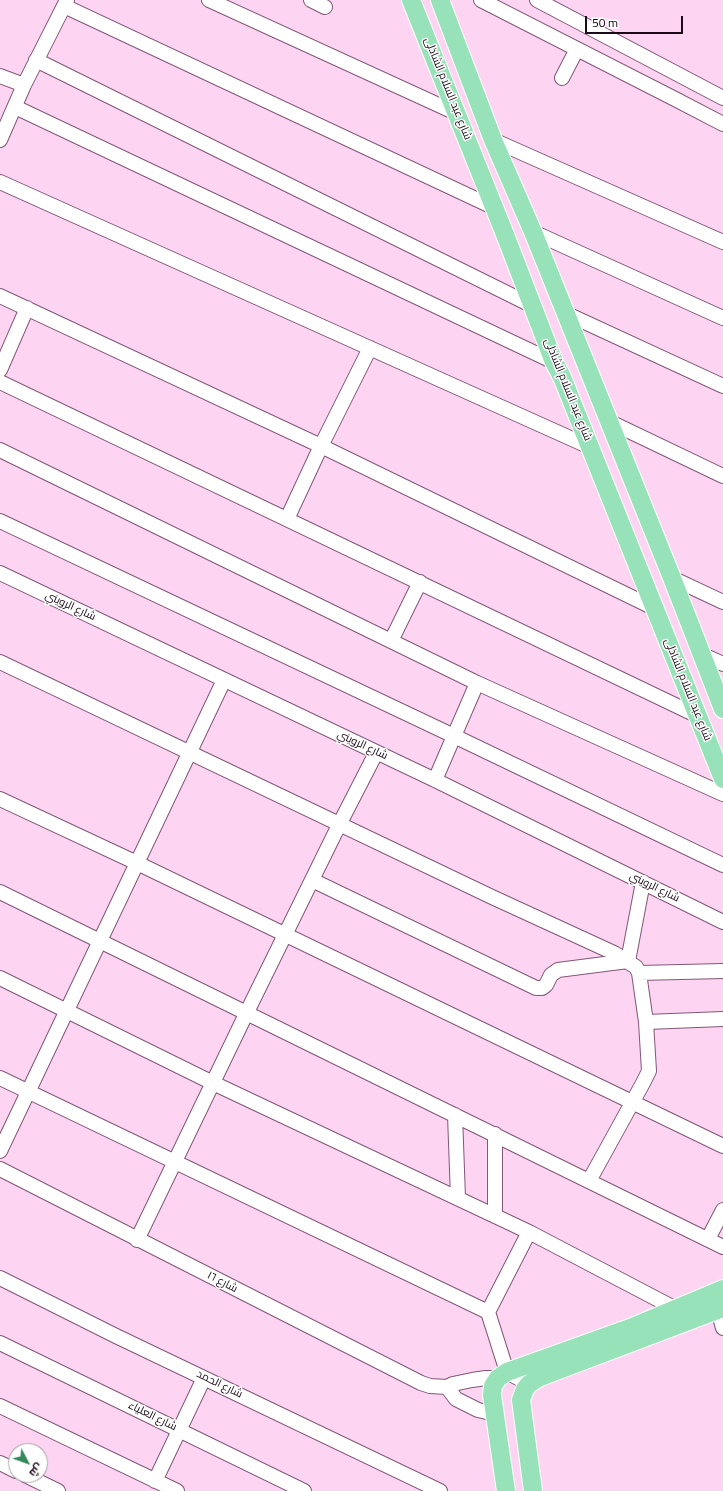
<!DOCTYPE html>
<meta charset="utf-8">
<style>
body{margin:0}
#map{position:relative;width:723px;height:1491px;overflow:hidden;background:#fdd5f2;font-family:Georgia,Cairo,serif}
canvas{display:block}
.north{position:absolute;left:8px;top:1443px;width:40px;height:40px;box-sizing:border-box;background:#fff;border:1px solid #a39da2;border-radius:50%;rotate:131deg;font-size:11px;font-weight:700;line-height:16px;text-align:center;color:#1a0916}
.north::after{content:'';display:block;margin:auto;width:14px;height:18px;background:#33875a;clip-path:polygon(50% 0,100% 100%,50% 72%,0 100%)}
.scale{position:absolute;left:585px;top:16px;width:98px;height:18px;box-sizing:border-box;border:2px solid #1a0916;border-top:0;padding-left:5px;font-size:12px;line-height:14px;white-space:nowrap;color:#1a0916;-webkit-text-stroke:3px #fff;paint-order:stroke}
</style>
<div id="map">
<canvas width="723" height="1491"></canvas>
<div class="north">ش</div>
<div class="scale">50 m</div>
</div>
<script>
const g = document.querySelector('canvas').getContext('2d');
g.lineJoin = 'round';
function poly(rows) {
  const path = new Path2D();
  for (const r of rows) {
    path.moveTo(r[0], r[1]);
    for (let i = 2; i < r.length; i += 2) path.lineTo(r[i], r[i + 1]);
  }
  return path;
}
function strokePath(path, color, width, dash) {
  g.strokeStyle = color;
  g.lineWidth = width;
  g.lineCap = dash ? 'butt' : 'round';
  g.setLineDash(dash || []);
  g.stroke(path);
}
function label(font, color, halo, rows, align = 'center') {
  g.font = font + ' Georgia,Cairo,serif';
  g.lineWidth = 3;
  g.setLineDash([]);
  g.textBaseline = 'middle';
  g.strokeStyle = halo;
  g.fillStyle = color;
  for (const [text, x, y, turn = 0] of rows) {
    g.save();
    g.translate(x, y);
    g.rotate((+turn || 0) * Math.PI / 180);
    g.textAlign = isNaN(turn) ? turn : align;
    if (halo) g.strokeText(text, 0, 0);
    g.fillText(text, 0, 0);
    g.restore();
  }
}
const minor = poly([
 [209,0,456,113],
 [311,0,325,7],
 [481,0,675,99,723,124],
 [537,0,723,98],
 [64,6,495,208],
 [36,60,533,306],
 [0,76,24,85],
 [562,78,577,49],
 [15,107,554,362],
 [0,140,24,85,67,0],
 [493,140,723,242],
 [0,182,590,447],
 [533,232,723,318],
 [0,296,321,446,654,608],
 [565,313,723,386],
 [0,370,27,308],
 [0,382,698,716],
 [608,421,723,476],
 [0,450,477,683,723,794],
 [287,519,321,446,370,348],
 [0,521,454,736,723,865],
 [0,573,435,780,723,922],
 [672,578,723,602],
 [391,641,420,582],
 [701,654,723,664],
 [0,662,492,897,614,953,636,967,639,973,646,1022,649,1071,643,1083,589,1181],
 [435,780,477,683],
 [0,799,137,863,723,1146],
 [312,880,536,988,542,988,546,985,551,975,558,970,628,961,643,882],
 [0,892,723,1247],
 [639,973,723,971],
 [0,978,213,1083,529,1232,676,1309],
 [646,1022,723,1019],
 [0,1078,488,1312],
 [455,1115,458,1198],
 [0,1151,224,680],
 [0,1169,421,1383,430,1386,447,1387,453,1384,472,1380,486,1378,498,1378],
 [495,1216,495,1134],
 [708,1239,723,1210],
 [137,1240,247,1012,339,825,376,753],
 [0,1278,116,1336,440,1491],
 [718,1310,723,1328],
 [0,1343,304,1491],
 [529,1384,507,1372,488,1312,529,1232],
 [447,1387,456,1399,478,1410,495,1414],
 [0,1406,177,1491],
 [0,1463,16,1471],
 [25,1475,58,1491],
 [155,1481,204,1378]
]);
const major = poly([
 [411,0,506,237,554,362,562,377,590,447,723,779],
 [440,0,493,140,533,232,672,578,723,709],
 [506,1491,492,1395,493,1386,498,1378,507,1372,630,1328,723,1289],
 [533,1491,521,1400,525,1389,529,1384,540,1377,723,1308]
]);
const streetNames = [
 ["شارع عبد السلام الشاذلى",447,89,68],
 ["شارع عبد السلام الشاذلى",567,390,68],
 ["شارع الرويني",70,607,25],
 ["شارع عبد السلام الشاذلى",687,690,68],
 ["شارع الرويني",362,746,25],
 ["شارع الرويني",654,888,26],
 ["شارع ١٦",222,1283,27],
 ["شارع الحمد",219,1385,26],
 ["شارع العلياء",152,1417,26]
];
strokePath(minor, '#825677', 16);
strokePath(major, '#fff', 20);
strokePath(minor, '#fff', 14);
strokePath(major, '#98e2b9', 18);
label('11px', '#1a0916', '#fff', streetNames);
</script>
